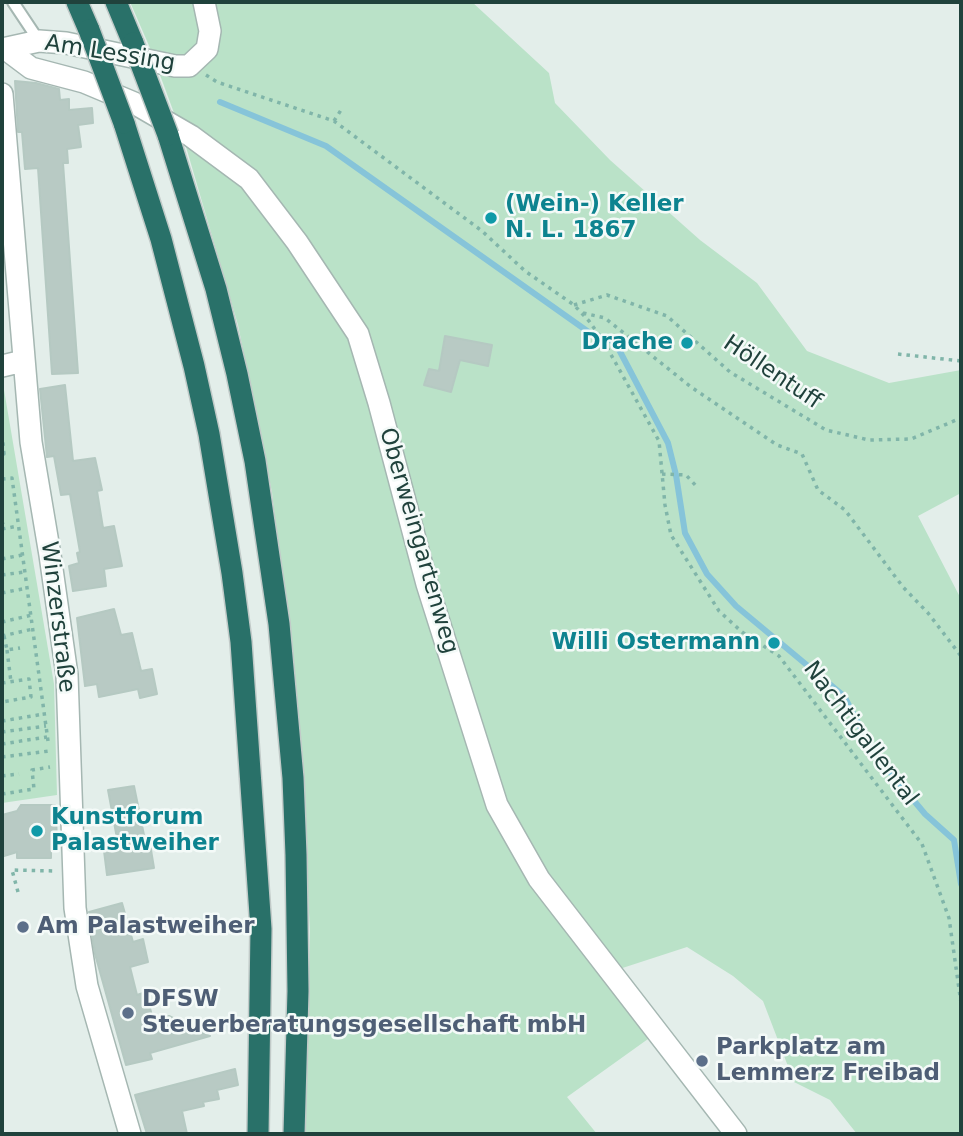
<!DOCTYPE html>
<meta charset="utf-8">
<style>
body{margin:0}
#map{position:relative;width:963px;height:1136px;overflow:hidden;background:#e3eeea;font-family:"DejaVu Sans",sans-serif}
canvas{display:block}
.frame{position:absolute;inset:0;border:4px solid #20423c;pointer-events:none}
</style>
<div id="map">
<canvas width="963" height="1136"></canvas>
<div class="frame"></div>
</div>
<script>
const g = document.querySelector('canvas').getContext('2d');
g.lineJoin = 'round';
function fillPath(path, color) {
  g.fillStyle = color;
  g.fill(path, 'evenodd');
}
function poly(rows) {
  const path = new Path2D();
  for (const r of rows) {
    path.moveTo(r[0], r[1]);
    for (let i = 2; i < r.length; i += 2) path.lineTo(r[i], r[i + 1]);
  }
  return path;
}
function strokePath(path, color, width, dash) {
  g.strokeStyle = color;
  g.lineWidth = width;
  g.lineCap = dash ? 'butt' : 'round';
  g.setLineDash(dash || []);
  g.stroke(path);
}
function label(font, color, halo, rows, align = 'center') {
  g.font = font + ' "DejaVu Sans",sans-serif';
  g.lineWidth = 5;
  g.setLineDash([]);
  g.textBaseline = 'middle';
  g.strokeStyle = halo;
  g.fillStyle = color;
  for (const [text, x, y, turn = 0] of rows) {
    g.save();
    g.translate(x, y);
    g.rotate((+turn || 0) * Math.PI / 180);
    g.textAlign = isNaN(turn) ? turn : align;
    if (halo) g.strokeText(text, 0, 0);
    g.fillText(text, 0, 0);
    g.restore();
  }
}
const green = poly([
 [130,2,472,2,549,73,555,103,610,160,700,240,757,283,807,351,889,383,961,370,961,493,918,516,961,599,961,1134,857,1134,830,1100,794,1082,763,1001,733,976,687,947,604,974,648,1039,567,1097,597,1134,305,1134,310,932,300,734,272,492,238,325,184,140,150,48],
 [2,378,54,684,57,795,2,803]
]);
const stream = poly([
 [220,102,326,146,590,333,615,342,668,443,676,475,685,533,707,574,736,606,844,696,874,753,925,814,954,840,961,884]
]);
const building = poly([
 [15,81,36,83,59,89,60,100,69,99,69,110,92,108,93,123,78,125,81,147,67,149,68,163,63,163,78,373,52,374,38,168,25,169,22,132,18,132,15,81],
 [445,336,492,345,488,366,460,360,451,392,424,385,429,369,439,371,445,336],
 [65,385,73,461,95,458,102,490,97,491,103,528,114,526,122,566,104,569,106,586,73,591,69,566,79,563,77,553,80,552,70,494,61,495,54,456,47,457,40,389,65,385],
 [114,609,121,635,132,633,141,671,152,669,157,694,140,698,138,689,99,697,97,684,85,686,77,618,114,609],
 [134,786,146,845,150,844,154,868,107,875,104,851,119,849,108,790,134,786],
 [21,805,55,805,56,808,57,851,51,851,51,858,17,858,17,852,4,856,2,847,2,815,17,811,21,805],
 [122,903,133,942,143,939,148,962,130,967,137,995,146,992,153,1020,169,1016,210,1036,150,1053,152,1059,126,1065,95,954,91,928,94,927,89,912,122,903],
 [235,1069,238,1085,217,1090,219,1099,203,1102,204,1106,182,1111,187,1134,147,1134,135,1095,235,1069]
]);
const path = poly([
 [206,75,217,82,334,121,482,231,525,271,574,305,589,321,604,342,659,441,665,505,671,535,719,611,742,632,779,656,922,844,949,918,961,1003],
 [334,121,341,110],
 [574,305,607,295,667,316,730,372,826,430,869,440,911,439,961,418],
 [583,313,605,318,691,387,777,445,802,454,818,490,845,510,903,587,928,613,961,656],
 [898,354,961,361],
 [2,434,4,454,2,454],
 [662,474,686,475,698,488],
 [2,479,12,478,48,741],
 [2,521,4,529],
 [2,529,18,526],
 [2,559,22,555],
 [2,575,24,572],
 [2,593,27,588],
 [2,622,32,615],
 [2,636,33,629],
 [4,636,7,650,20,648],
 [7,650,11,682],
 [2,683,29,679,31,697,2,702],
 [2,721,44,714],
 [2,732,46,726],
 [2,744,47,737],
 [2,757,49,751,49,749],
 [2,776,19,774],
 [2,794,34,789,32,770,50,767],
 [18,892,12,870,56,871]
]);
const lane = poly([
 [13,2,39,41]
]);
const street = poly([
 [2,49,39,41,66,43,175,66,189,66,207,49,210,31,204,2],
 [7,50,31,68,84,82,134,103,191,136,249,179,297,242,358,334,379,403,427,584,497,805,539,879,736,1134],
 [2,94,31,442,50,555,67,675,75,908,87,986,130,1134],
 [2,366,23,361]
]);
const highway = poly([
 [77,2,89,30],
 [116,2,133,43],
 [124,123,161,239,194,366,209,434,232,573,241,642,261,929,258,1134],
 [168,135,216,289,237,374,255,461,279,624,293,778,296,855,298,991,294,1134]
]);
const highwayBridge = poly([
 [89,30,124,123],
 [133,43,168,135]
]);
const markers = [
 [491,218,7,"#0f9aa8"],
 [687,343,7,"#0f9aa8"],
 [774,643,7,"#0f9aa8"],
 [37,831,7,"#0f9aa8"],
 [23,927,7,"#5c6f8a"],
 [128,1013,7,"#5c6f8a"],
 [702,1061,7,"#5c6f8a"]
];
const streetNames = [
 ["Am Lessing",110,54,9],
 ["Höllentuff",772,373,34],
 ["Oberweingartenweg",418,541,74],
 ["Winzerstraße",57,617,83],
 ["Nachtigallental",860,734,53]
];
const cultureNames = [
 ["(Wein-) Keller",505,205],
 ["N. L. 1867",505,231],
 ["Drache",673,343,"right"],
 ["Willi Ostermann",760,643,"right"],
 ["Kunstforum",51,818],
 ["Palastweiher",51,844]
];
const serviceNames = [
 ["Am Palastweiher",37,927],
 ["DFSW",142,1000],
 ["Steuerberatungsgesellschaft mbH",142,1026],
 ["Parkplatz am",716,1048],
 ["Lemmerz Freibad",716,1074]
];
fillPath(green, '#bae2c8');
strokePath(stream, '#86c4d9', 6);
fillPath(building, '#b8cac4');
strokePath(building, '#b5c9c2', 2);
strokePath(lane, '#a5b7b2', 14);
strokePath(street, '#a5b7b2', 24);
strokePath(highway, '#c1cac8', 24);
strokePath(path, '#80b5a9', 3.5, [3.5, 5]);
strokePath(lane, '#fff', 10);
strokePath(street, '#fff', 21);
strokePath(highway, '#297169', 21);
strokePath(highwayBridge, '#c1cac8', 24, []);
strokePath(highwayBridge, '#297169', 21);
for (const [x, y, r, color] of markers) {
  const dot = new Path2D();
  dot.arc(x, y, r, 0, 2 * Math.PI);
  g.fillStyle = color;
  g.fill(dot);
  strokePath(dot, '#f4faf8', 2.5);
}
label('23px', '#20423c', '#f4faf8', streetNames);
label('bold 23px', '#0d838f', '#f4faf8', cultureNames, 'left');
label('bold 23px', '#4e5e75', '#f4faf8', serviceNames, 'left');
</script>
